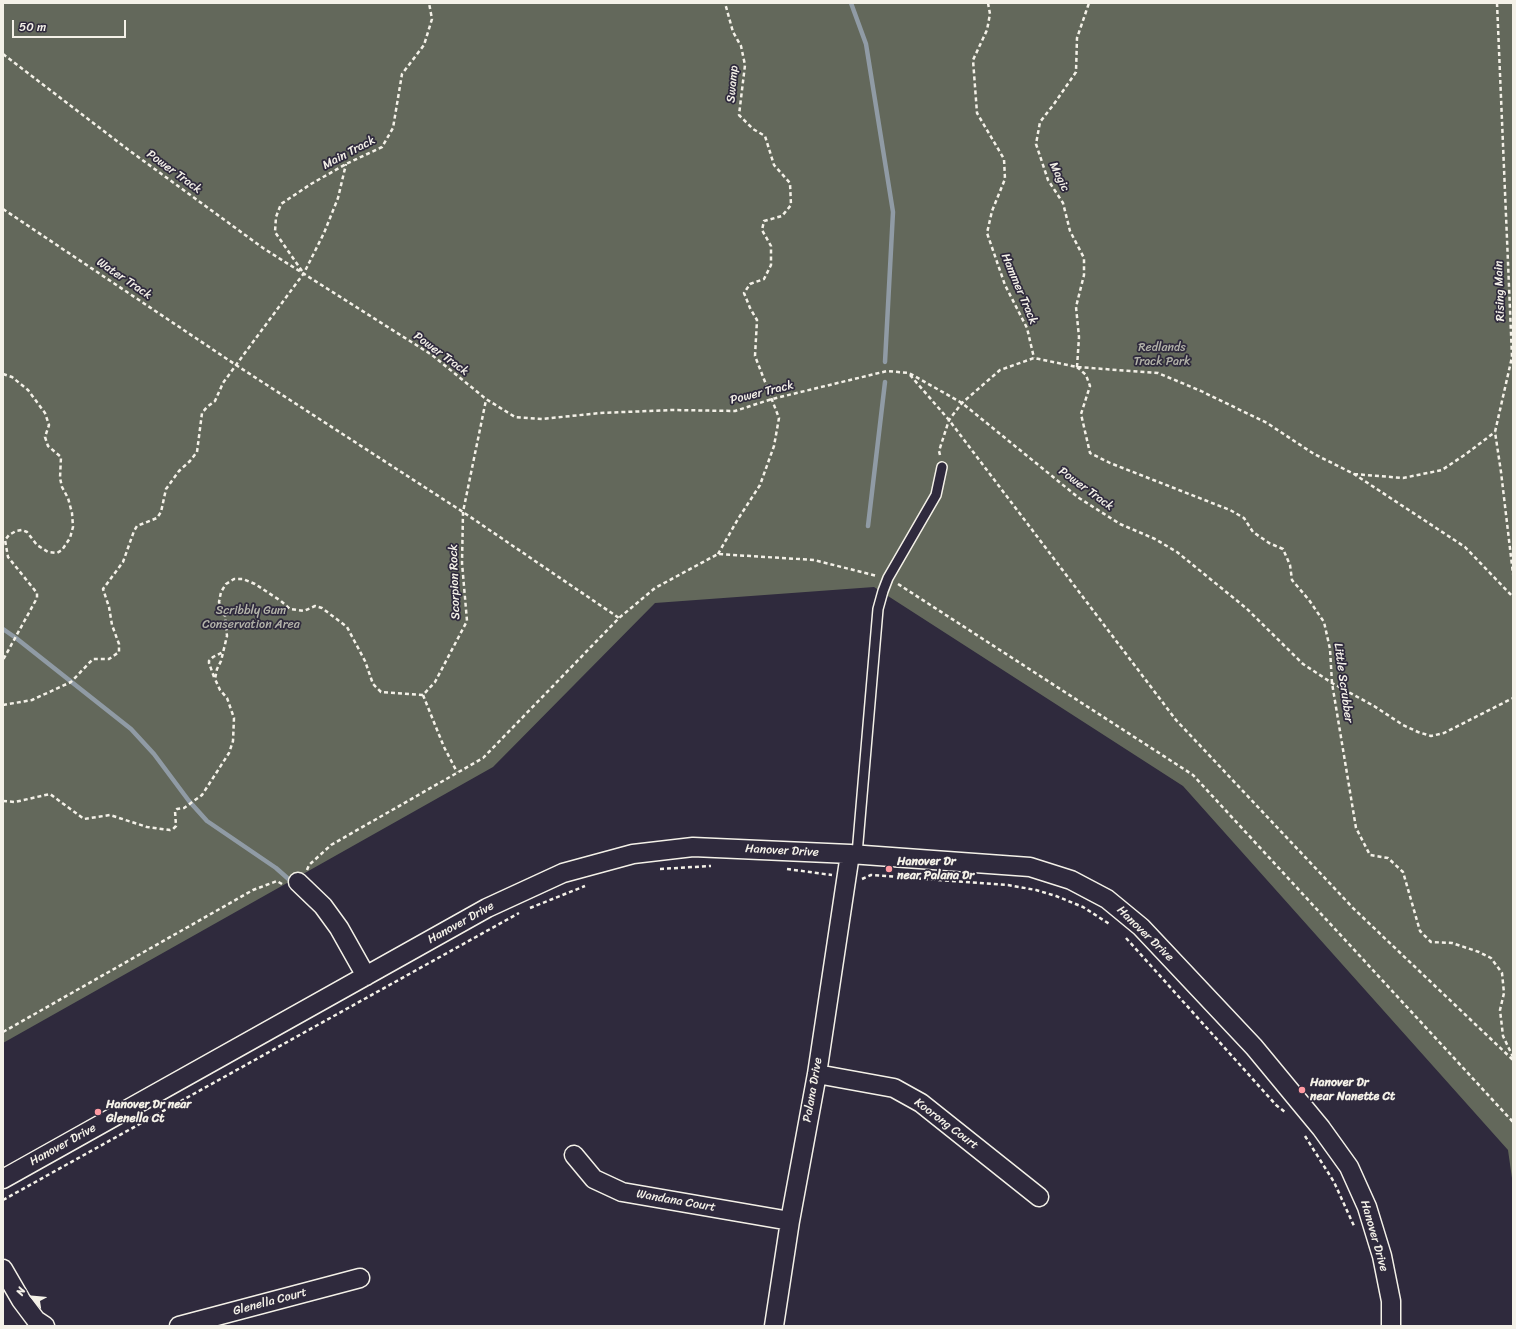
<!DOCTYPE html>
<style>
body{margin:0}
#map{position:relative;width:1516px;height:1329px;overflow:hidden;background:#2f2a3d;font-family:Sriracha,sans-serif}
canvas{display:block}
.frame{position:absolute;inset:0;border:4px solid #f4f1e8;pointer-events:none}
.north{position:absolute;left:12px;top:1277px;width:40px;height:40px;-webkit-text-stroke:3px #2f2a3d;paint-order:stroke;rotate:297deg;font-size:11px;font-weight:700;line-height:16px;text-align:center;color:#f4f1e8}
.north::after{content:'';display:block;margin:auto;width:14px;height:18px;background:#f4f1e8;clip-path:polygon(50% 0,100% 100%,50% 72%,0 100%)}
.scale{position:absolute;left:12px;top:20px;width:114px;height:18px;box-sizing:border-box;border:2px solid #f4f1e8;border-top:0;padding-left:5px;font-size:12px;line-height:14px;white-space:nowrap;color:#f4f1e8;-webkit-text-stroke:3px #2f2a3d;paint-order:stroke}
</style>
<div id="map">
<canvas width="1516" height="1329"></canvas>
<div class="frame"></div>
<div class="north">N</div>
<div class="scale">50 m</div>
</div>
<script>
const g = document.querySelector('canvas').getContext('2d');
g.lineJoin = 'round';
function fillPath(path, color) {
  g.fillStyle = color;
  g.fill(path, 'evenodd');
}
function poly(rows) {
  const path = new Path2D();
  for (const r of rows) {
    path.moveTo(r[0], r[1]);
    for (let i = 2; i < r.length; i += 2) path.lineTo(r[i], r[i + 1]);
  }
  return path;
}
function strokePath(path, color, width, dash) {
  g.strokeStyle = color;
  g.lineWidth = width;
  g.lineCap = dash ? 'butt' : 'round';
  g.setLineDash(dash || []);
  g.stroke(path);
}
function label(font, color, halo, rows, align = 'center') {
  g.font = font + ' Sriracha,sans-serif';
  g.lineWidth = 3.5;
  g.setLineDash([]);
  g.textBaseline = 'middle';
  g.strokeStyle = halo;
  g.fillStyle = color;
  for (const [text, x, y, turn = 0] of rows) {
    g.save();
    g.translate(x, y);
    g.rotate((+turn || 0) * Math.PI / 180);
    g.textAlign = isNaN(turn) ? turn : align;
    if (halo) g.strokeText(text, 0, 0);
    g.fillText(text, 0, 0);
    g.restore();
  }
}
const green = poly([
 [3,3,1513,3,1513,1185,1508,1150,1183,786,874,587,655,603,493,767,3,1043]
]);
const stream = poly([
 [851,3,866,44,893,212,885,362],
 [868,526,885,382],
 [3,629,16,638,131,729,154,754,189,801,207,821,276,868,293,883]
]);
const path = poly([
 [988,3,990,14,987,30,973,60,977,113,1004,159,1005,179,992,211,987,233,1005,285,1027,328,1034,358],
 [1497,3,1512,357,1495,432,1501,472,1513,574],
 [3,54,130,151,263,248,432,355,486,399,515,417,542,419,600,413,673,410,735,411,772,399,887,371,909,373,962,403,1079,498,1120,524,1155,539,1177,552,1246,608,1303,664,1332,683,1374,706,1403,725,1418,732,1431,736,1444,733,1513,698],
 [3,209,236,365,463,512,619,618],
 [302,271,275,232,276,217,281,204,311,184,346,164,382,147,393,128,402,74,424,45,432,19,429,3],
 [1077,367,1086,375,1090,386,1081,414,1090,453,1110,463,1230,510,1244,518,1253,532,1269,543,1283,549,1290,565,1292,580,1309,600,1324,622,1330,649,1332,683,1356,828,1370,855,1388,858,1403,872,1420,931,1431,942,1452,943,1479,952,1491,958,1502,973,1504,993,1500,1010,1503,1036,1513,1057],
 [1077,367,1079,337,1076,307,1084,275,1084,258,1070,231,1063,203,1048,180,1036,144,1040,122,1054,104,1076,72,1077,38,1089,3],
 [3,374,12,377,28,390,45,413,49,425,45,437,48,446,61,457,60,478,62,487,68,498,72,513,73,527,70,538,62,550,57,553,48,552,37,545,27,532,22,530,16,531,9,535,5,540,8,557,37,593,37,598,3,660],
 [910,375,949,420,1176,720,1354,909,1513,1060],
 [940,455,939,451,949,420,962,403,1000,370,1034,358,1077,367,1158,373,1201,391,1267,423,1314,454,1354,474,1465,547,1513,597],
 [1354,474,1403,478,1442,470,1466,454,1495,432],
 [718,554,738,519,760,485,774,446,779,418,755,356,757,320,750,308,744,293,750,284,764,279,771,265,771,246,762,230,764,221,782,216,791,205,790,183,774,165,765,136,753,129,739,115,745,65,741,46,733,32,725,3],
 [898,584,1193,775,1513,1122],
 [214,677,209,663,209,661,213,657,223,652],
 [423,695,444,747,457,772],
 [3,705,32,700,71,682,93,659,109,659,119,652,119,644,112,625,109,607,103,589,123,562,134,531,137,526,157,518,161,512,166,489,179,471,190,461,197,452,202,413,207,407,215,401,223,383,236,365,304,273,324,233,338,198,346,164],
 [3,801,15,802,50,794,84,819,110,815,147,827,170,830,173,829,176,826,175,811,177,809,184,808,202,795,229,753,233,741,234,718,227,698,220,690,215,679,217,669,221,661,227,636,225,616,219,602,221,592,226,584,234,579,243,579,255,584,281,601,290,609,304,611,315,606,322,608,347,627,365,661,373,684,381,692,423,695,435,682,467,621,462,563,463,512,486,400],
 [660,869,711,866],
 [787,869,832,875],
 [307,870,309,865,331,845,483,758,619,618,655,588,718,554,814,560,877,576],
 [862,879,871,875,1008,885,1036,890,1056,896,1083,907,1111,925],
 [530,908,585,886],
 [1126,938,1276,1105,1285,1112],
 [3,1032,253,890,277,881,282,884],
 [1305,1136,1334,1182,1354,1226],
 [3,1200,519,913]
]);
const service = poly([
 [857,854,878,609,883,591,888,578,936,495,942,467]
]);
const minor = poly([
 [298,882,323,906,339,928,366,976],
 [817,1074,894,1088,921,1103,1039,1197],
 [574,1155,594,1179,622,1192,790,1221],
 [3,1179,487,908,563,873,633,854,693,847,850,854,1030,867,1071,880,1107,899,1141,927,1254,1047,1321,1128,1349,1167,1367,1207,1382,1256,1391,1301,1391,1326],
 [3,1269,21,1300,36,1320,45,1326],
 [179,1326,360,1278],
 [774,1326,790,1221,817,1074,850,854]
]);
const markers = [
 [889,869,4,"#ff9aa2"],
 [1302,1090,4,"#ff9aa2"],
 [98,1112,4,"#ff9aa2"]
];
const streetNames = [
 ["Swamp",733,84,-85],
 ["Main Track",349,153,-28],
 ["Power Track",174,172,36],
 ["Magic",1059,177,64],
 ["Water Track",124,279,34],
 ["Hammer Track",1019,289,67],
 ["Rising Main",1500,291,-92],
 ["Power Track",441,354,36],
 ["Power Track",762,393,-14],
 ["Power Track",1086,489,36],
 ["Scorpion Rock",455,582,-92],
 ["Little Scrubber",1343,683,82],
 ["Hanover Drive",782,851,3],
 ["Hanover Drive",461,923,-29],
 ["Hanover Drive",1145,934,44],
 ["Palana Drive",813,1090,-80],
 ["Koorong Court",946,1124,37],
 ["Hanover Drive",63,1145,-29],
 ["Wandana Court",676,1201,10],
 ["Hanover Drive",1374,1236,74],
 ["Glenella Court",270,1302,-15]
];
const parkNames = [
 ["Redlands",1162,348],
 ["Track Park",1162,362],
 ["Scribbly Gum",251,611],
 ["Conservation Area",251,625]
];
const poiNames = [
 ["Hanover Dr",897,862],
 ["near Palana Dr",897,876],
 ["Hanover Dr",1310,1083],
 ["near Nanette Ct",1310,1097],
 ["Hanover Dr near",106,1105],
 ["Glenella Ct",106,1119]
];
fillPath(green, '#63685b');
strokePath(stream, '#909ba5', 4.5);
strokePath(service, '#f4f1e8', 12);
strokePath(minor, '#f4f1e8', 21);
strokePath(path, '#f4f1e8', 2.5, [4, 3]);
strokePath(service, '#2f2a3d', 9);
strokePath(minor, '#2f2a3d', 18);
for (const [x, y, r, color] of markers) {
  const dot = new Path2D();
  dot.arc(x, y, r, 0, 2 * Math.PI);
  g.fillStyle = color;
  g.fill(dot);
  strokePath(dot, '#2f2a3d', 1.5);
}
label('12px', '#f4f1e8', '#2f2a3d', streetNames);
label('12px', '#b3b3a9', '#2f2a3d', parkNames);
label('bold 12px', '#f4f1e8', '#2f2a3d', poiNames, 'left');
</script>
